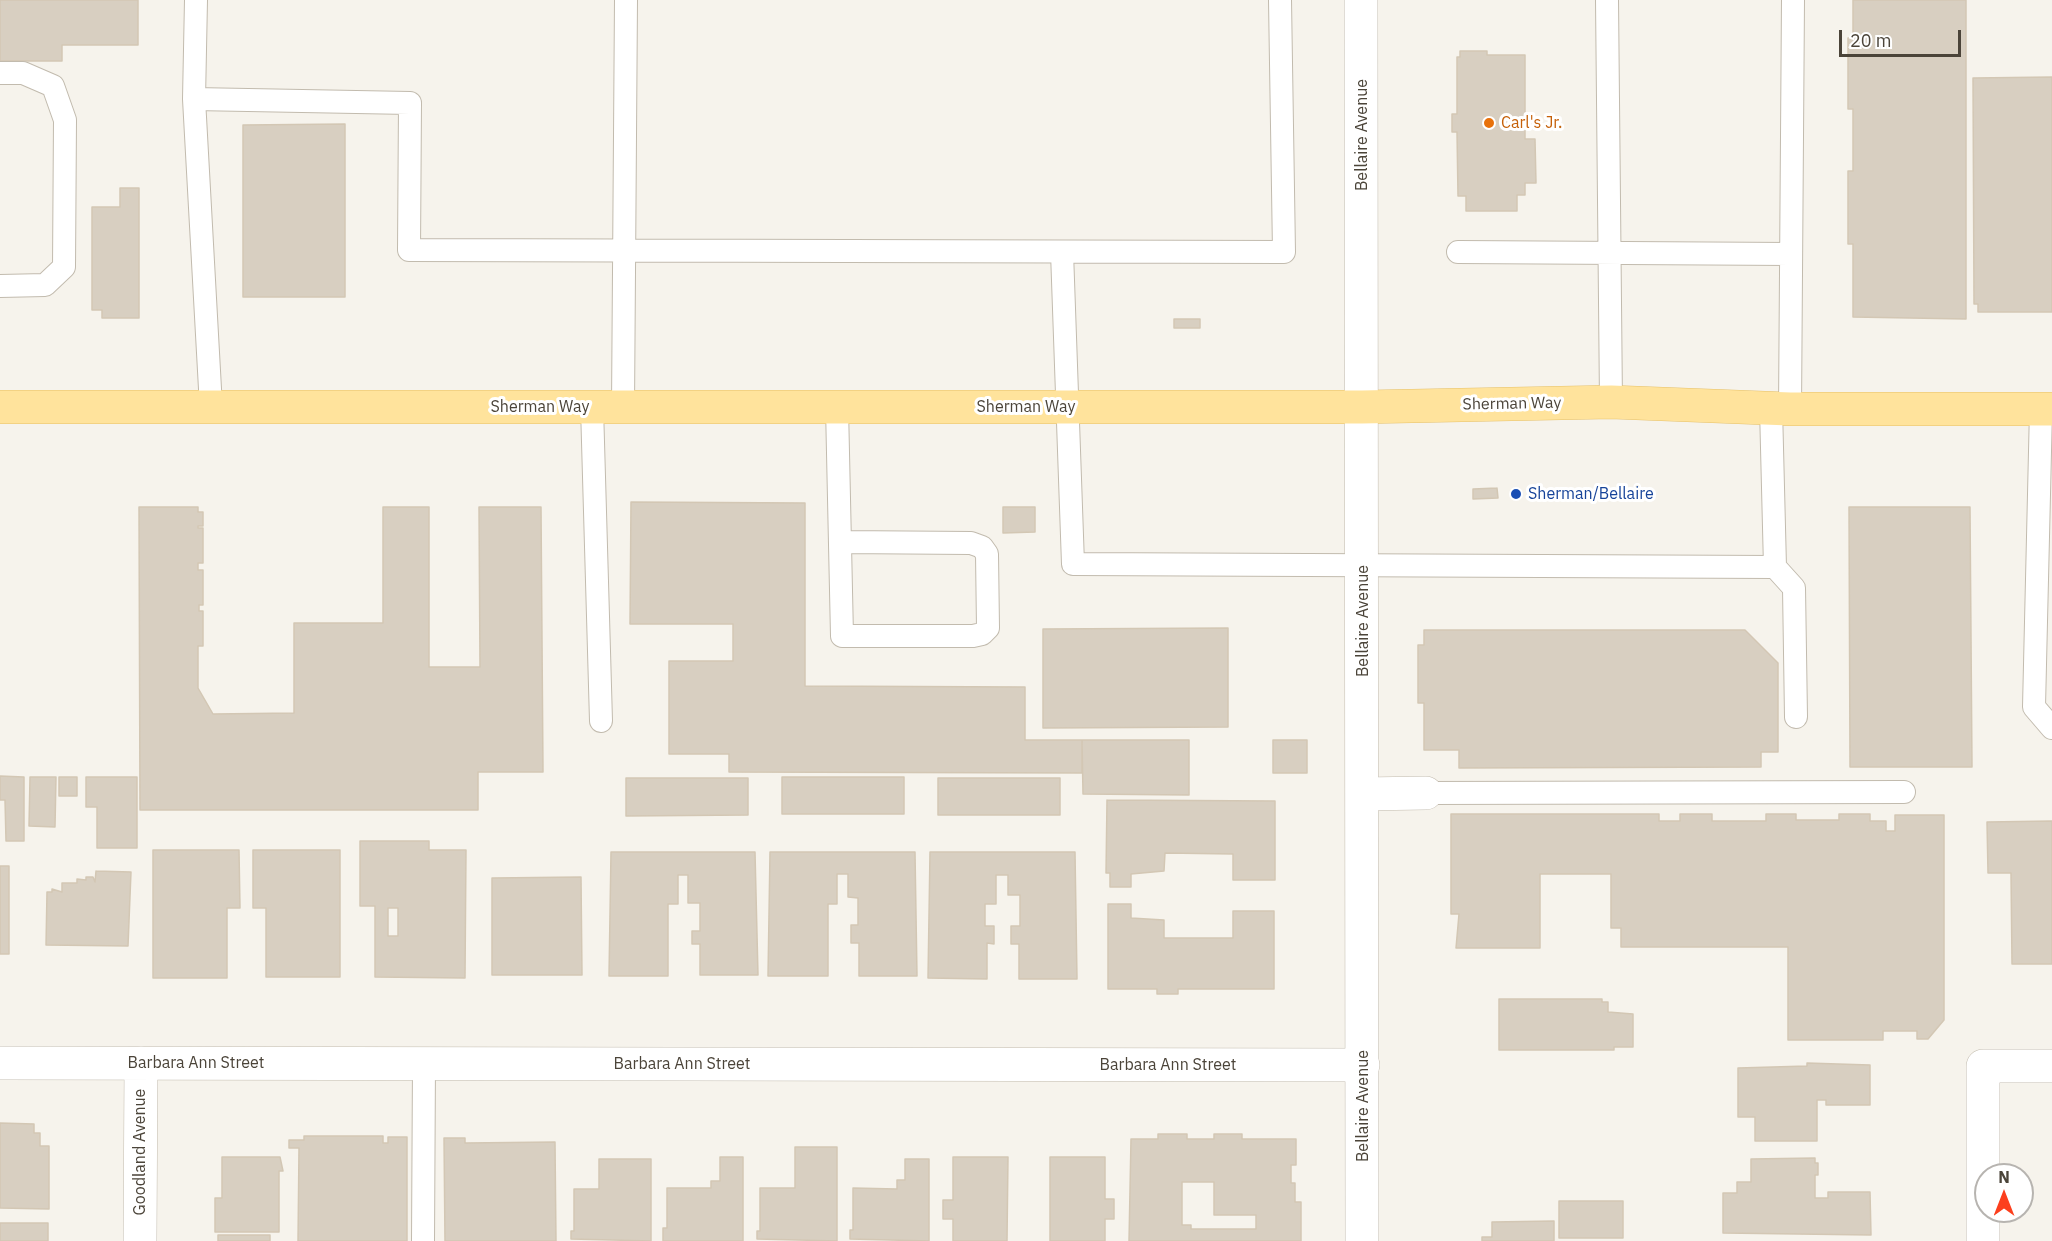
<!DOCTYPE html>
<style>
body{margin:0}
#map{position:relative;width:2052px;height:1241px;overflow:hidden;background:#f6f3ec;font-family:"IBM Plex Sans",sans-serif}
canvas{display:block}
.north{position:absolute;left:1974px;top:1163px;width:60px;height:60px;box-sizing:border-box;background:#fff;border:2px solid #b7b4b0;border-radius:50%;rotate:0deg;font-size:16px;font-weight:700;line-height:24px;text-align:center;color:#4b4439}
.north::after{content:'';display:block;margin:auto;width:21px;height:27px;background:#fc3f1d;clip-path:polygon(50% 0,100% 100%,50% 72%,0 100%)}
.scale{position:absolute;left:1839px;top:30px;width:122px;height:27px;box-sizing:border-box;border:3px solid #4b4439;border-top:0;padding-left:8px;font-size:18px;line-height:21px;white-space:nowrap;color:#4b4439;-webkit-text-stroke:4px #fff;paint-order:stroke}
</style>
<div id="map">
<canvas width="2052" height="1241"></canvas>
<div class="north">N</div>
<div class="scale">20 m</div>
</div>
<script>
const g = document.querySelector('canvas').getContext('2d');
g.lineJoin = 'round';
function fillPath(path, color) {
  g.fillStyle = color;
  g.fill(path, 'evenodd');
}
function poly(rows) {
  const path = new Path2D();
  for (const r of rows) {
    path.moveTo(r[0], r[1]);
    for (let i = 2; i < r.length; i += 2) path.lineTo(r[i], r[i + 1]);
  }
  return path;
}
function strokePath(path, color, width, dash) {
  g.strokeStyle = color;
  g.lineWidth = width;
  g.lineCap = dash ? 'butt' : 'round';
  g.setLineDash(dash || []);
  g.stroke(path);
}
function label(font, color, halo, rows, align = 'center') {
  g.font = font + ' "IBM Plex Sans",sans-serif';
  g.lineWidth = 6;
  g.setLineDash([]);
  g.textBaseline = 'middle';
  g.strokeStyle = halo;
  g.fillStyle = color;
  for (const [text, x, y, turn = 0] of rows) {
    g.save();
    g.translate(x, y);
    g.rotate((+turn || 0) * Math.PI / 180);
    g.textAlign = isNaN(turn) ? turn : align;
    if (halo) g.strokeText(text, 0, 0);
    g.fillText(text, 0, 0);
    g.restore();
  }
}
const building = poly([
 [0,0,138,0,138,45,62,45,62,61,0,61,0,0],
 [1853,0,1966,0,1966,319,1853,317,1853,244,1848,244,1848,171,1853,171,1853,109,1848,109,1848,38,1853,38,1853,0],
 [1460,51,1487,51,1487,55,1525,55,1525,139,1535,139,1536,183,1525,183,1525,195,1517,195,1517,211,1466,211,1466,196,1458,196,1457,132,1452,132,1452,114,1457,114,1457,57,1460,57,1460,51],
 [2052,77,2052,312,1978,312,1978,304,1974,304,1973,78,2052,77],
 [345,124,345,297,243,297,243,125,345,124],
 [120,188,139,188,139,318,102,318,102,310,92,310,92,207,120,207,120,188],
 [1174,319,1200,319,1200,328,1174,328,1174,319],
 [1497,488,1498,498,1473,499,1473,489,1497,488],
 [631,502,805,503,805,686,1025,687,1025,740,1082,740,1082,773,729,772,729,754,669,754,669,661,733,661,733,624,630,624,631,502],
 [139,507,198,507,198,512,203,512,203,526,198,526,198,528,203,528,203,563,198,563,198,570,203,570,203,605,199,605,199,611,203,611,203,646,198,646,198,688,213,714,294,713,294,623,383,623,383,507,429,507,429,667,480,667,479,507,541,507,543,772,478,772,478,810,140,810,139,507],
 [1003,507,1035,507,1035,532,1003,533,1003,507],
 [1849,507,1970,507,1972,767,1850,767,1849,507],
 [1228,628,1228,727,1043,728,1043,629,1228,628],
 [1424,630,1745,630,1778,663,1778,752,1761,752,1761,767,1459,768,1459,750,1424,750,1424,703,1418,703,1418,645,1424,645,1424,630],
 [1082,740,1189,740,1189,795,1083,794,1082,740],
 [1273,740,1307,740,1307,773,1273,773,1273,740],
 [0,776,24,777,24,841,6,841,5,800,0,800,0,776],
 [30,777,56,777,55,827,29,826,30,777],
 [59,777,77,777,77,796,59,796,59,777],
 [86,777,137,777,137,848,97,848,97,807,86,807,86,777],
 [782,777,904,777,904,814,782,814,782,777],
 [626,778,748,778,748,815,626,816,626,778],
 [938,778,1060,778,1060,815,938,815,938,778],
 [1107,800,1275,801,1275,880,1233,880,1233,854,1165,853,1164,871,1131,874,1131,887,1110,887,1110,873,1106,873,1107,800],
 [1451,814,1659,814,1659,821,1680,821,1680,814,1712,814,1712,821,1766,821,1766,814,1796,814,1796,820,1839,820,1839,814,1870,814,1870,821,1886,821,1886,831,1895,831,1895,815,1944,815,1944,1020,1928,1039,1917,1039,1917,1031,1883,1031,1883,1040,1788,1040,1788,947,1621,947,1621,928,1611,928,1611,874,1540,874,1540,948,1456,948,1459,914,1451,914,1451,814],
 [2052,821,2052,964,2012,964,2011,873,1988,873,1987,822,2052,821],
 [360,841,429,841,429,850,466,850,465,978,375,977,375,906,360,906,360,841],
 [388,908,398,908,398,936,388,936,388,908],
 [153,850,239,850,240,908,227,908,227,978,153,978,153,850],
 [253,850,340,850,340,977,266,977,266,908,253,908,253,850],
 [611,852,755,852,758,975,700,975,700,944,692,944,692,931,700,931,700,903,688,903,688,875,678,875,678,904,668,904,668,976,609,976,611,852],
 [770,852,915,852,917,976,859,976,859,943,851,943,851,925,858,925,858,898,848,897,848,874,837,874,837,904,828,904,828,976,768,976,770,852],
 [930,852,1075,852,1077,979,1019,979,1019,944,1011,944,1011,926,1020,926,1020,895,1008,895,1008,875,996,875,996,904,985,904,985,926,994,926,994,944,987,943,987,979,928,978,930,852],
 [0,866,9,866,9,954,0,954,0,866],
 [96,871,131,872,128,946,46,945,47,892,52,892,52,889,62,892,62,883,77,883,77,879,86,880,86,877,93,877,95,882,96,871],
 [581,877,582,975,492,975,492,878,581,877],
 [1108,904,1131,904,1131,918,1164,920,1164,938,1233,938,1233,911,1274,911,1274,989,1178,989,1178,994,1157,994,1157,989,1108,989,1108,904],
 [1499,999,1602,999,1602,1002,1608,1002,1608,1012,1633,1014,1633,1047,1614,1047,1614,1050,1499,1050,1499,999],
 [1807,1063,1870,1065,1870,1105,1826,1105,1826,1100,1817,1100,1817,1141,1755,1141,1755,1117,1738,1117,1738,1068,1807,1066,1807,1063],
 [0,1123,34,1124,34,1133,40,1133,40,1146,49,1146,49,1209,0,1208,0,1123],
 [1158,1134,1187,1134,1187,1139,1214,1139,1214,1134,1242,1134,1242,1139,1296,1139,1296,1165,1291,1165,1291,1183,1295,1183,1295,1202,1301,1202,1301,1241,1129,1241,1131,1139,1158,1139,1158,1134],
 [1182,1182,1214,1182,1214,1215,1256,1215,1256,1229,1191,1229,1191,1225,1182,1225,1182,1182],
 [304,1136,383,1136,383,1143,388,1143,388,1137,407,1137,407,1241,298,1241,299,1148,289,1148,289,1140,304,1140,304,1136],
 [444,1138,465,1138,465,1143,555,1142,556,1241,445,1241,444,1138],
 [795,1147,837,1147,837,1241,757,1239,757,1231,760,1231,760,1188,795,1188,795,1147],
 [222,1157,280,1157,283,1171,279,1171,279,1232,215,1232,215,1198,222,1198,222,1157],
 [720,1157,743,1157,743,1241,663,1241,663,1228,667,1228,667,1188,711,1188,711,1181,720,1181,720,1157],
 [953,1157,1008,1157,1007,1241,953,1241,953,1219,943,1219,943,1200,953,1200,953,1157],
 [1050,1157,1105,1157,1105,1199,1114,1199,1114,1219,1105,1219,1105,1241,1050,1241,1050,1157],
 [1815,1158,1815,1163,1818,1163,1818,1175,1815,1175,1815,1198,1828,1198,1828,1192,1870,1192,1871,1235,1723,1233,1723,1193,1737,1193,1737,1182,1751,1182,1751,1159,1815,1158],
 [599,1159,651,1159,651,1241,571,1239,571,1231,574,1231,574,1189,599,1189,599,1159],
 [905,1159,929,1159,929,1241,850,1239,850,1230,853,1230,853,1188,897,1189,897,1180,905,1180,905,1159],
 [1559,1201,1623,1201,1623,1238,1559,1238,1559,1201],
 [1554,1221,1554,1241,1482,1241,1482,1237,1492,1237,1492,1222,1554,1221],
 [0,1223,48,1223,48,1241,0,1241,0,1223],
 [218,1235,270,1235,270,1241,218,1241,218,1235]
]);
const service = poly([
 [196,0,194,99,410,103,409,250,1284,252,1280,0],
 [1607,0,1611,402],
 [0,73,23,73,53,86,65,120,64,267,45,285,0,286],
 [194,99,211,407],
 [1062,252,1073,564,1775,567,1771,408],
 [1458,252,1791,254],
 [592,407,601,721],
 [623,407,626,0],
 [837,407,842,636,973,636,982,634,988,628,987,554,982,547,971,543,841,542],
 [1790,409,1793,0],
 [2041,409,2034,707,2052,728],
 [1775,567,1794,588,1796,717],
 [1426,793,1904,792],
 [423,1241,424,1063]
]);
const minor = poly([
 [1363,794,1426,793],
 [0,1063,1363,1065],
 [140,1241,141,1063],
 [1983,1241,1983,1066,2052,1066]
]);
const tertiary = poly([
 [1361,0,1362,1241]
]);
const primary = poly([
 [0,407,1362,407,1611,402,1790,409,2052,409]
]);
const markers = [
 [1489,123,6,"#e8710a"],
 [1516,494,6,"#1a4fb4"]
];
const foodNames = [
 ["Carl's Jr.",1501,123]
];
const streetNames = [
 ["Bellaire Avenue",1362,135,-90],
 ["Sherman Way",1512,404,-1],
 ["Sherman Way",540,407],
 ["Sherman Way",1026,407],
 ["Bellaire Avenue",1363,621,-90],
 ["Barbara Ann Street",196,1063],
 ["Barbara Ann Street",682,1064],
 ["Barbara Ann Street",1168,1065],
 ["Bellaire Avenue",1363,1106,-90],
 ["Goodland Avenue",140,1152,-90]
];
const transitNames = [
 ["Sherman/Bellaire",1528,494]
];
fillPath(building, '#d8cfc1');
strokePath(building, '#d3c7b4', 1.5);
strokePath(service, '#c2bbae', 24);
strokePath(minor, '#c2bbae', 34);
strokePath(tertiary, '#c2bbae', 34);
strokePath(primary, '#e6c16a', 34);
strokePath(service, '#fff', 22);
strokePath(minor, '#fff', 33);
strokePath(tertiary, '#fff', 33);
strokePath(primary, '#ffe39c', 33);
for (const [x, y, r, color] of markers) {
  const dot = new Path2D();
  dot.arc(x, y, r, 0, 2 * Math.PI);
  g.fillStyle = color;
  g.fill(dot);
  strokePath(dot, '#fff', 2);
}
label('16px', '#c56008', '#fff', foodNames, 'left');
label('16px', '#4b4439', '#fff', streetNames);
label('16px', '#164399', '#fff', transitNames, 'left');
</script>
